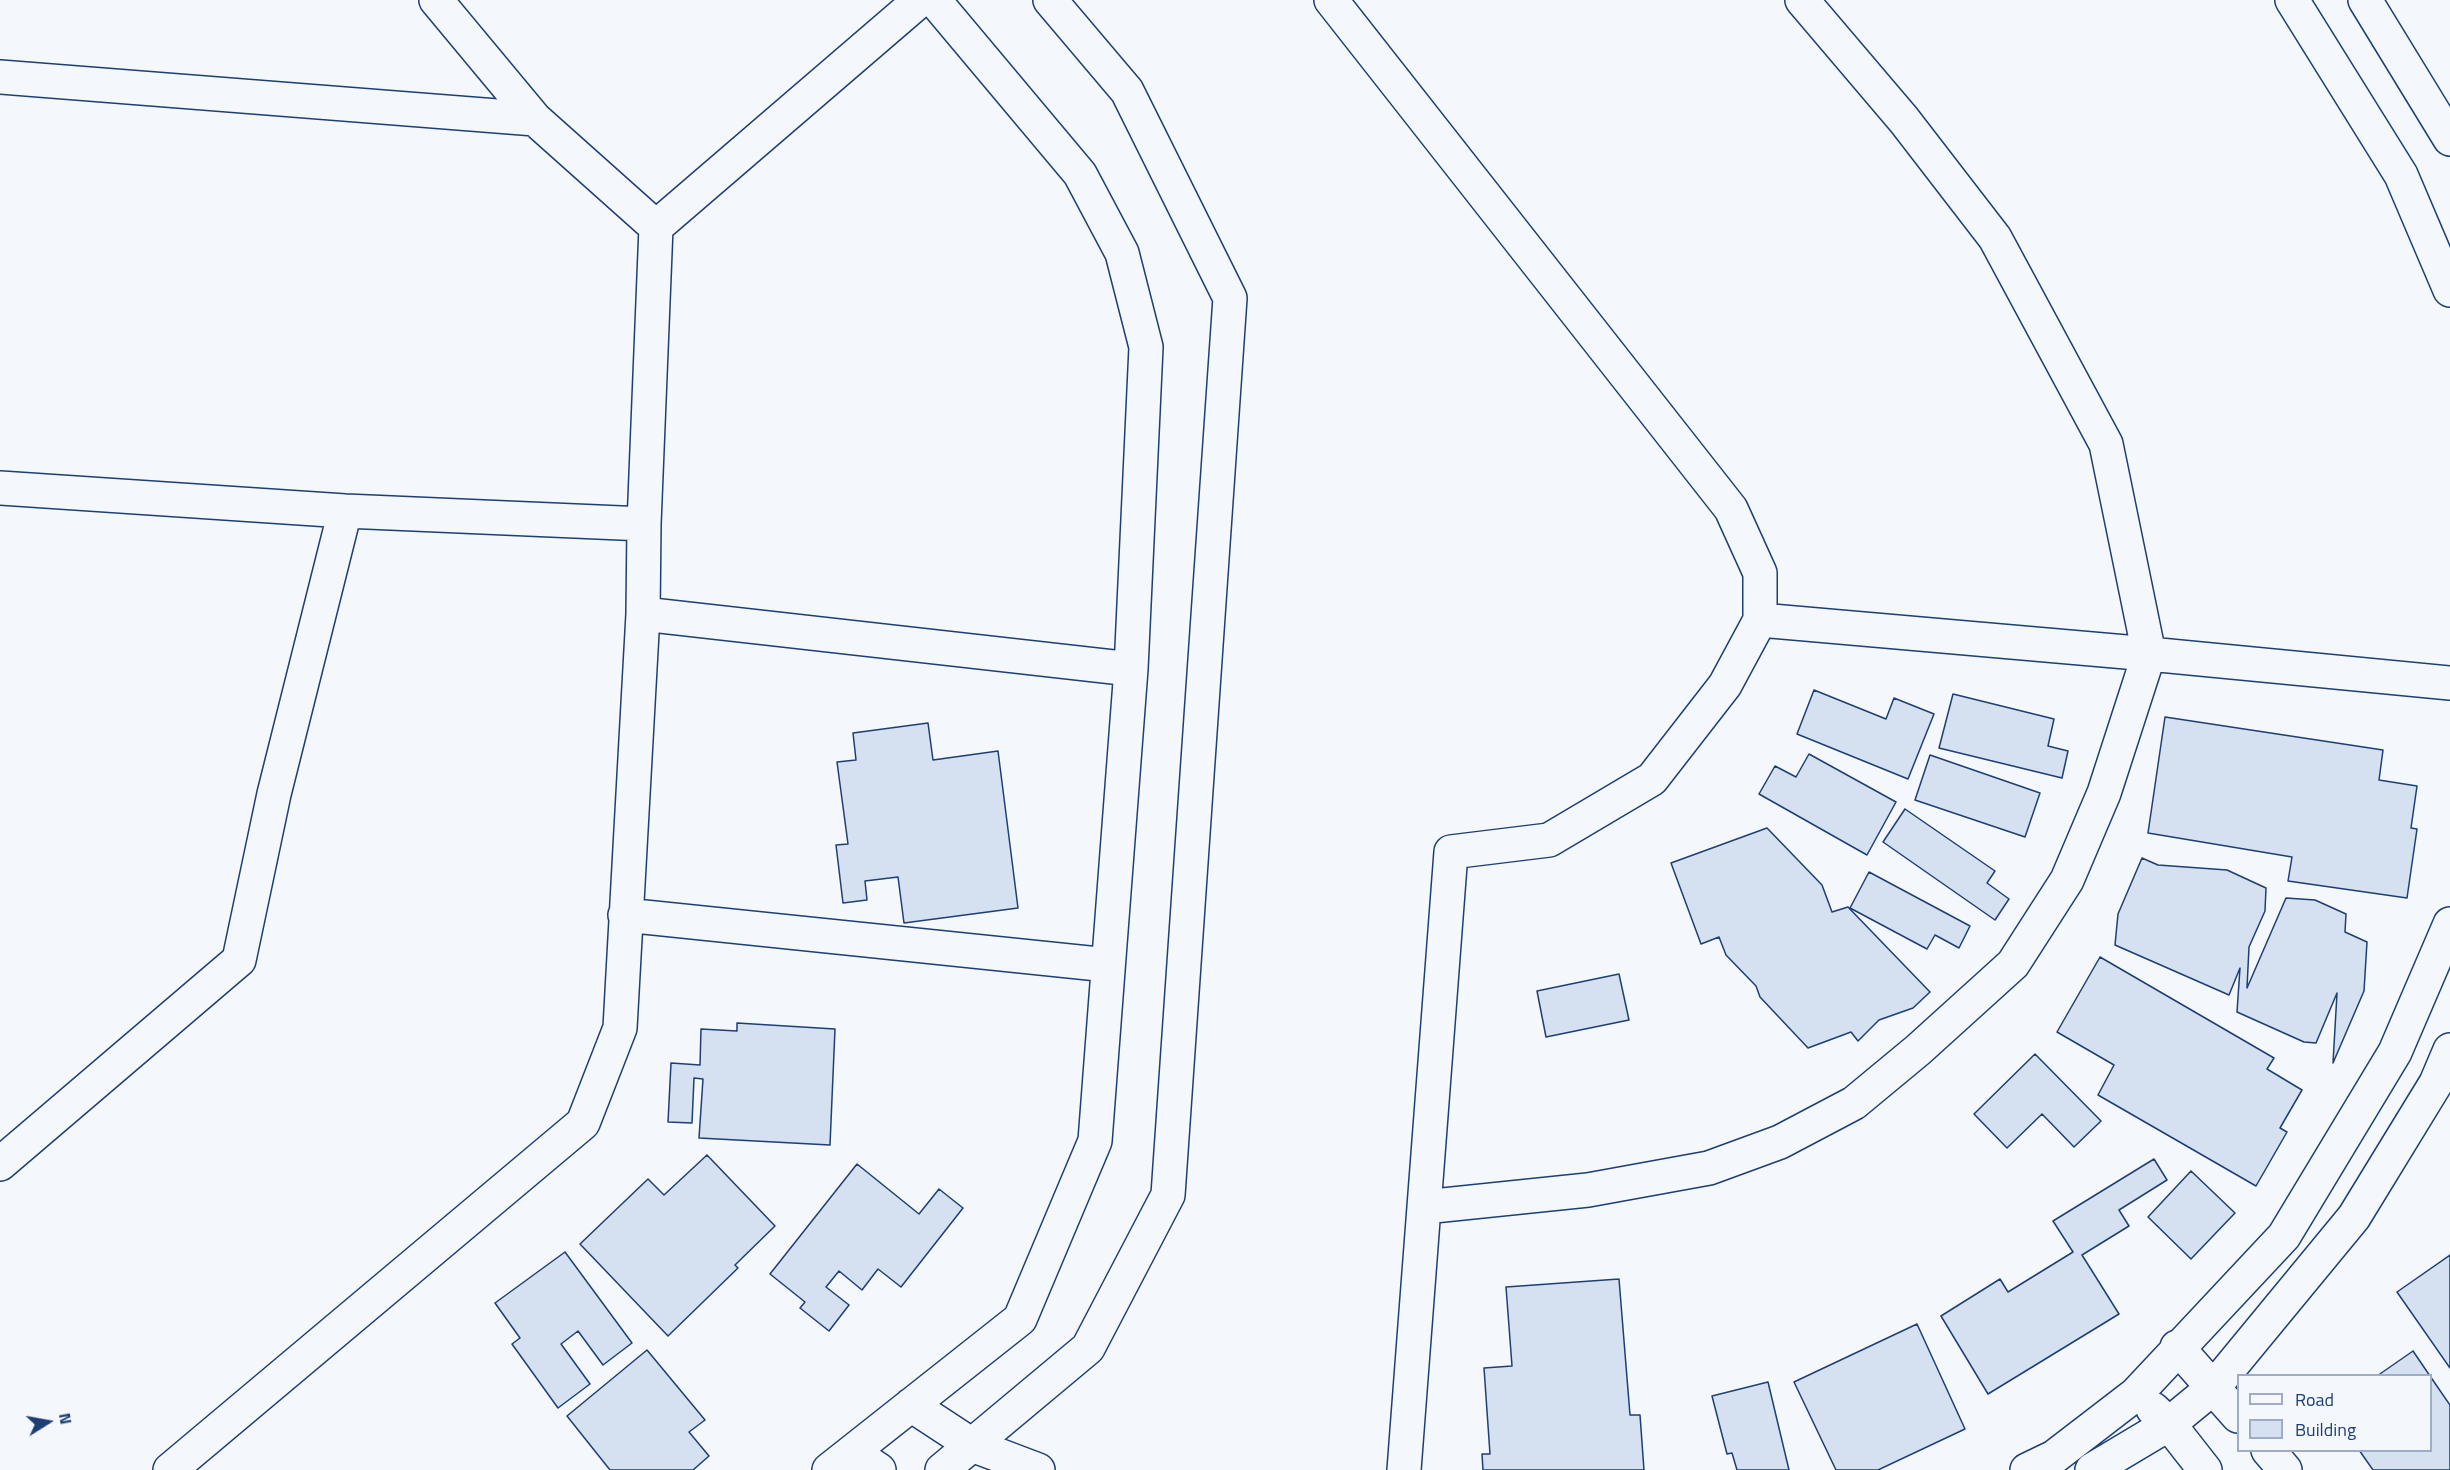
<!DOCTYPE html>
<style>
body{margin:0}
#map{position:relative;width:2450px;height:1470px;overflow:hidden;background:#f4f7fb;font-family:"Titillium Web",sans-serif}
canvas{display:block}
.legend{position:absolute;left:2237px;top:1374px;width:195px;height:78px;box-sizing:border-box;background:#f4f7fb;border:2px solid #9eadc5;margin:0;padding:8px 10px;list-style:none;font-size:18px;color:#1d3f73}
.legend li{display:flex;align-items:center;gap:12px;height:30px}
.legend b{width:30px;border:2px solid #9eadc5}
.north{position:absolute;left:18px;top:1392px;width:60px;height:60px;-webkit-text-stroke:4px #f4f7fb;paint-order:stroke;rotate:79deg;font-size:16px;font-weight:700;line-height:24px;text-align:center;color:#1d3f73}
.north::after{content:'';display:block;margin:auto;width:21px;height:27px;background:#1d3f73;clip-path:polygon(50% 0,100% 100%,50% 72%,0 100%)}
</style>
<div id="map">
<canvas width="2450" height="1470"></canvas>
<ul class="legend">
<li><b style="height:8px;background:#f4f7fb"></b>Road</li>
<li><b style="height:16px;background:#d5e0f0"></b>Building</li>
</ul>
<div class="north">N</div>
</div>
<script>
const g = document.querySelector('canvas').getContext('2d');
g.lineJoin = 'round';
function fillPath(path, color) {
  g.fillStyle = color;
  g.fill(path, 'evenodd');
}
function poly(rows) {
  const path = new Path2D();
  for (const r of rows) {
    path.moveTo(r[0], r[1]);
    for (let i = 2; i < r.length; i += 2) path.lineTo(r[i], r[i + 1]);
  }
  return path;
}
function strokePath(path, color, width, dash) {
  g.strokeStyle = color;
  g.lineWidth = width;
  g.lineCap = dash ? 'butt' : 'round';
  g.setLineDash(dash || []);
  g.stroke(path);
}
const building = poly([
 [1814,690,1886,719,1894,698,1934,714,1908,779,1797,734,1814,690],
 [1953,694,2054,719,2048,746,2068,751,2062,778,1939,748,1953,694],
 [2165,717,2383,750,2379,780,2417,786,2411,828,2417,829,2407,898,2288,881,2292,857,2148,833,2165,717],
 [928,723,933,760,998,751,1018,908,904,923,898,877,865,881,867,900,843,903,836,845,848,844,837,762,856,760,853,733,928,723],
 [1809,754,1896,802,1867,855,1759,794,1775,766,1796,777,1809,754],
 [1930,755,2040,793,2025,837,1915,800,1930,755],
 [1905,809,1995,871,1987,883,2009,899,1995,920,1883,842,1905,809],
 [1767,828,1822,885,1832,912,1848,907,1930,992,1913,1008,1879,1020,1858,1041,1851,1032,1808,1048,1760,997,1756,986,1726,955,1719,937,1701,944,1671,863,1767,828],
 [2142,858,2158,865,2227,870,2266,888,2265,911,2249,947,2247,988,2286,898,2315,900,2346,914,2345,932,2367,942,2364,991,2333,1063,2337,993,2316,1043,2304,1042,2237,1012,2240,968,2229,995,2115,945,2118,914,2142,858],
 [1869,872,1970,926,1959,948,1935,935,1927,949,1850,908,1869,872],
 [2100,957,2274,1058,2267,1069,2302,1090,2280,1128,2287,1132,2256,1186,2098,1095,2114,1065,2057,1032,2100,957],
 [1619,974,1629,1020,1546,1037,1537,991,1619,974],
 [737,1023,835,1029,830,1145,699,1138,703,1079,694,1078,692,1123,668,1122,671,1063,700,1065,701,1029,737,1031,737,1023],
 [2035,1054,2101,1121,2074,1147,2042,1114,2007,1148,1974,1114,2035,1054],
 [707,1155,775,1226,735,1265,738,1268,668,1336,580,1244,648,1179,664,1195,707,1155],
 [2154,1159,2167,1180,2119,1210,2129,1226,2082,1255,2119,1314,1988,1394,1941,1316,2000,1279,2008,1292,2073,1252,2053,1221,2154,1159],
 [857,1164,919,1214,939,1189,963,1208,901,1287,878,1269,862,1290,839,1271,826,1287,849,1305,829,1331,800,1308,805,1302,770,1274,857,1164],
 [2191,1171,2235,1213,2191,1259,2148,1217,2191,1171],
 [565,1252,632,1343,603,1365,578,1331,561,1344,590,1384,558,1408,512,1344,520,1338,495,1303,565,1252],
 [2450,1255,2450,1368,2397,1292,2450,1255],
 [1619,1279,1630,1415,1640,1415,1644,1470,1483,1470,1482,1454,1490,1454,1484,1368,1512,1366,1506,1287,1619,1279],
 [1917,1324,1965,1429,1878,1470,1836,1470,1794,1382,1917,1324],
 [647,1350,705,1420,689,1432,709,1456,693,1470,610,1470,567,1416,647,1350],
 [2413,1351,2430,1376,2377,1376,2413,1351],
 [2430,1376,2450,1405,2450,1470,2373,1470,2359,1450,2430,1450,2430,1376],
 [1768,1382,1789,1470,1737,1470,1732,1453,1727,1454,1712,1396,1768,1382]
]);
const minor = poly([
 [436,0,535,119],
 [1331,0,1731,509,1760,573,1760,620,1725,685,1652,779,1549,840,1451,852,1404,1470],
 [1802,0,1904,120,1995,238,2106,444,2149,654,2450,683],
 [2292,0,2401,175,2450,290],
 [2365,0,2450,139],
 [0,77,535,119,656,227,920,0],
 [0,488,345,511,644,524,643,614,620,1028,583,1123,170,1470],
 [644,524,656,227],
 [643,614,1131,669],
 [625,915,1108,965],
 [0,1164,239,960,274,794,345,511],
 [1424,1207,1588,1190,1709,1168,1780,1142,1854,1103,1918,1050,2013,964,2067,880,2104,793,2149,654,1760,620],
 [2177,1347,2238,1416],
 [911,1405,972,1445,1038,1470],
 [2153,1409,2169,1424,2205,1470],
 [2268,1450,2285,1470],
 [852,1452,879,1470],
 [829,1470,1020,1319,1095,1141,1131,669,1146,347,1122,253,1080,174,934,0],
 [942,1470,1088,1348,1168,1195,1230,298,1127,91,1050,0],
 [2027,1470,2054,1457,2136,1394,2284,1236,2395,1052,2450,924],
 [2092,1470,2169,1424,2214,1387,2354,1217,2436,1083,2450,1050]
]);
fillPath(building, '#d5e0f0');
strokePath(building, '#1d3f73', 1.5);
strokePath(minor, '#1d3f73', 36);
strokePath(minor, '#f4f7fb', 33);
</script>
